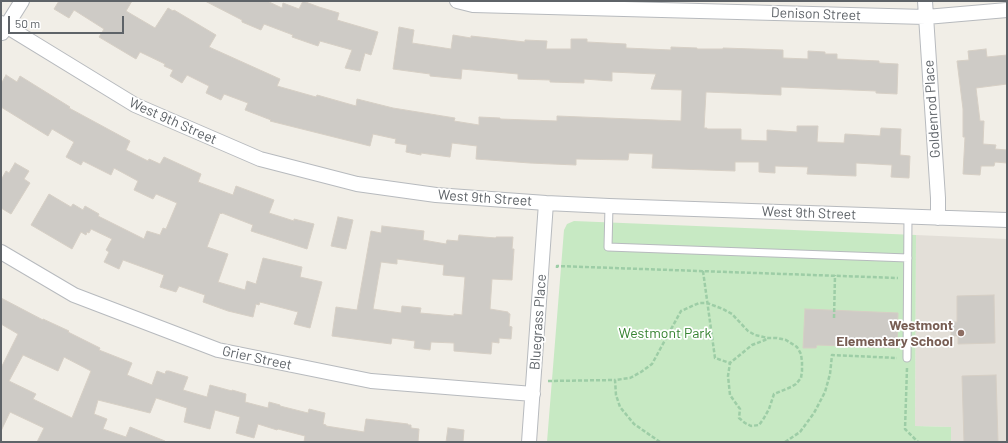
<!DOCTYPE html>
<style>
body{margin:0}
#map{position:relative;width:1008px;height:443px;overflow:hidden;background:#f1eee7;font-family:Barlow,sans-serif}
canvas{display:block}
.frame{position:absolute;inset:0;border:2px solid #5e6368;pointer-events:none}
.scale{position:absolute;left:8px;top:16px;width:116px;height:18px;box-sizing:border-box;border:2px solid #5e6368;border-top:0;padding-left:5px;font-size:12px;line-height:14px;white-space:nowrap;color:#5e6368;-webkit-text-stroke:3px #fff;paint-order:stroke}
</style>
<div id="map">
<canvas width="1008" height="443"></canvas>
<div class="frame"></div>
<div class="scale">50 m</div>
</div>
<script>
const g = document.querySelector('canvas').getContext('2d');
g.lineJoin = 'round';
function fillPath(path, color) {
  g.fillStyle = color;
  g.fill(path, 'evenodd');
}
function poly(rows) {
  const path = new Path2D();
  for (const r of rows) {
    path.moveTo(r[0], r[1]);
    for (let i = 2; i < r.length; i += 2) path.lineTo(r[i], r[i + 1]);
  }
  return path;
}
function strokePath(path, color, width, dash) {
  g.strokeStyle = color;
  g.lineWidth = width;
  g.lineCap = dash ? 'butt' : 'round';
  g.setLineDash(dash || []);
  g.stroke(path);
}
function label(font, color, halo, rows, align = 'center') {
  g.font = font + ' Barlow,sans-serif';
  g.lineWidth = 3.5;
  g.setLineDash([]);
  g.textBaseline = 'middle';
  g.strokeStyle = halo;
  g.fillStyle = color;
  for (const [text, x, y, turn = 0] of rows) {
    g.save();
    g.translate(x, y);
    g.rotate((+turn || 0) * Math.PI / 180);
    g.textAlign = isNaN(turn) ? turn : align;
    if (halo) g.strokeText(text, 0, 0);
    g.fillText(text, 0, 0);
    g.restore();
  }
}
const education = poly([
 [916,235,1007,239,1007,442,951,442,951,427,915,426]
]);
const green = poly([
 [574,221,916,235,915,426,951,427,951,442,547,442,564,230,567,224]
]);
const building = poly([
 [59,1,132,1,126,11,155,28,168,8,173,11,174,10,216,35,209,47,280,79,277,86,316,97,317,95,356,106,357,99,393,108,455,118,454,121,479,125,479,117,500,118,500,119,557,121,557,116,681,121,682,90,651,89,656,74,612,72,612,81,584,79,584,83,550,82,550,80,518,79,518,74,462,69,461,79,430,76,430,74,393,69,399,27,414,30,412,43,451,49,453,35,471,38,471,36,525,42,525,40,547,41,546,49,571,49,571,39,587,39,587,42,626,44,626,48,671,50,671,47,697,48,697,49,723,49,723,48,783,50,783,58,808,59,808,51,825,52,825,54,837,54,837,59,879,61,879,63,898,64,897,94,876,93,876,91,781,87,781,95,706,92,704,128,707,128,707,129,741,129,741,140,767,141,767,130,797,132,797,126,818,126,817,142,844,143,845,134,880,136,881,128,901,129,900,155,910,156,909,178,891,177,892,165,856,163,856,176,807,174,808,167,775,166,775,173,759,172,759,162,735,162,735,171,652,168,653,154,629,153,628,160,576,159,576,165,530,163,476,159,477,146,452,143,450,157,421,153,421,155,406,152,407,145,395,143,396,139,373,134,370,146,270,121,271,120,245,110,248,103,224,94,221,100,206,93,209,86,187,75,182,83,170,76,173,70,164,66,165,64,140,52,136,59,99,37,104,29,74,10,69,18,54,9,59,1],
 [205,1,267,1,282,8,283,3,299,9,303,1,319,7,339,13,337,20,378,32,371,55,365,53,360,71,345,68,352,50,320,41,318,46,292,37,293,35,264,24,261,30,242,22,242,20,205,1],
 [986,49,987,57,1007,55,1007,84,976,88,980,121,984,121,983,144,996,145,995,149,1007,150,1007,163,995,162,994,166,981,166,980,175,963,174,965,137,963,137,963,109,957,61,969,60,968,51,986,49],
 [6,75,17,82,20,76,70,107,69,108,130,141,126,150,148,161,149,159,160,164,164,157,201,174,198,182,233,195,236,186,274,200,269,213,294,221,294,219,314,224,307,249,251,231,253,225,222,213,221,214,220,213,207,247,228,254,218,282,245,290,247,281,256,284,263,258,302,267,300,277,322,282,310,328,294,324,298,312,260,302,259,305,256,304,253,317,228,311,203,302,205,295,179,286,176,292,160,287,164,275,123,260,119,269,104,262,109,252,106,250,112,239,91,229,89,233,87,232,86,235,81,232,72,249,31,225,49,194,71,207,73,204,83,210,85,206,99,214,98,216,144,239,147,231,160,235,163,228,166,229,177,203,156,194,153,199,134,190,138,181,114,168,111,175,83,161,81,165,66,157,74,142,52,129,48,136,1,107,1,84,6,75],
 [15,163,29,171,24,179,30,183,11,214,1,208,1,180,6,171,9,173,15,163],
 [338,217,353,220,346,249,331,246,338,217],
 [382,226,424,231,423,240,446,244,447,240,458,241,459,235,496,238,496,237,513,237,512,249,514,249,512,280,492,279,490,309,508,312,508,313,510,314,509,326,512,327,511,339,499,338,499,343,492,342,491,354,454,351,454,343,431,342,430,350,414,348,415,341,392,338,391,344,332,336,336,307,357,310,371,231,381,233,382,226],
 [397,259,444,265,443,275,465,277,462,315,454,314,454,316,420,313,421,308,402,306,401,313,373,309,381,262,397,264,397,259],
 [994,295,995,343,958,344,958,336,951,336,951,322,957,322,957,296,994,295],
 [1,298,43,320,43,319,69,331,68,332,100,348,99,350,132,363,127,375,152,385,157,371,165,374,166,371,169,371,188,377,183,390,207,397,210,385,232,391,232,390,246,394,245,402,268,408,269,402,280,405,280,406,308,413,309,409,325,413,323,424,326,425,326,426,364,432,366,419,408,424,408,425,411,425,411,428,419,429,418,442,304,442,305,436,278,429,277,430,258,424,254,438,236,433,240,417,215,410,210,429,184,422,187,408,156,398,150,413,98,400,94,414,107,419,103,429,126,437,130,427,165,441,165,442,37,442,44,428,10,412,1,431,1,368,18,334,1,324,1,298],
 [23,355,58,371,64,357,91,371,72,418,33,399,36,394,9,381,23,355],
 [805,309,898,313,897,348,817,345,816,348,803,348,805,309],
 [996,375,998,442,964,442,962,376,996,375],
 [448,428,464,430,463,442,446,442,448,428]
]);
const path = poly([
 [557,268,557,266,898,278],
 [703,271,715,358,730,363],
 [834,318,835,275],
 [907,368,905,429,918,442],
 [548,381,615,380],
 [660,442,634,424,620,407,616,395,615,380,630,378,641,372,652,364,681,311,699,303,707,303,723,309,732,314,748,331,755,335,768,338,777,338,786,340,797,347,801,354,802,362,802,371,801,378,796,384,791,387,774,394,769,409,764,418,759,425,751,426,745,423,739,418,740,409,730,395,728,376,730,363,752,345,765,340,768,338],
 [785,442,800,432,814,413,825,392,830,374,832,355,897,358]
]);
const service = poly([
 [609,206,608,247,908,258],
 [907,358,908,216]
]);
const minor = poly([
 [457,1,473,5,926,17,1007,10],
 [925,1,938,198,938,218],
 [1,23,135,105,260,159,357,184,436,195,546,203,609,206,1007,220],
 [2,33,22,1],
 [1,252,74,295,218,350,371,381,533,394],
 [529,442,546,203]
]);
const markers = [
 [961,333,4,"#8d6e63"]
];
const streetNames = [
 ["Denison Street",816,14,2],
 ["Goldenrod Place",932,109,-94],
 ["West 9th Street",173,121,24],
 ["West 9th Street",485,198,4],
 ["West 9th Street",809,213,2],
 ["Bluegrass Place",538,322,-86],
 ["Grier Street",257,358,12]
];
const educationNames = [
 ["Westmont",953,325],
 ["Elementary School",953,341]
];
const parkNames = [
 ["Westmont Park",665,333]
];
fillPath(education, '#e3dfd8');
fillPath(green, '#c7e9c3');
fillPath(building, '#cecbc6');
strokePath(building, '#d6cfc5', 1);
strokePath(service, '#b7babe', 9);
strokePath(minor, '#b7babe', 16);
strokePath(path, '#9dcda6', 2.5, [4, 2]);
strokePath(service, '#fff', 7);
strokePath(minor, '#fff', 14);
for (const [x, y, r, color] of markers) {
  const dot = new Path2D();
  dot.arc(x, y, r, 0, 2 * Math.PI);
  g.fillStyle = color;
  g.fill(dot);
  strokePath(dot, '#fff', 1.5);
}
label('14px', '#5e6368', '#fff', streetNames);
label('bold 14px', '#785e54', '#fff', educationNames, 'right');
label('14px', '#368331', '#fff', parkNames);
</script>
